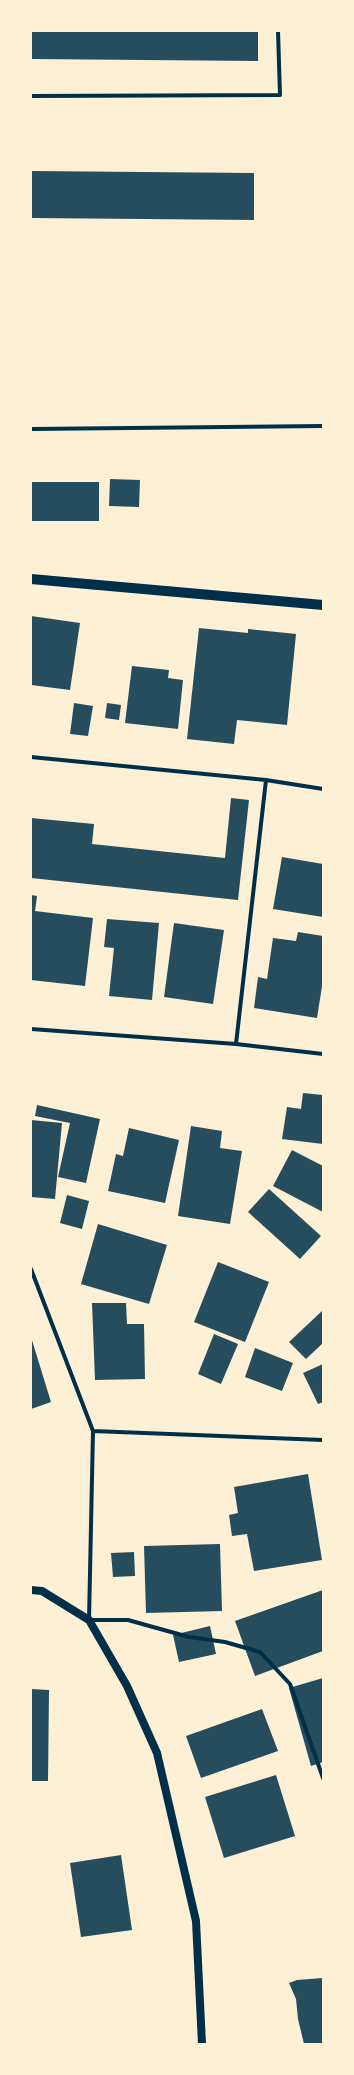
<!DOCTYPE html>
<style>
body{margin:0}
#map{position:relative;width:354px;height:2075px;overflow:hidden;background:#fdf0d5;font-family:"Libre Baskerville",serif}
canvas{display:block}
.frame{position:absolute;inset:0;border:32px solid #fdf0d5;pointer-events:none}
</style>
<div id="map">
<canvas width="354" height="2075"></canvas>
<div class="frame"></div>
</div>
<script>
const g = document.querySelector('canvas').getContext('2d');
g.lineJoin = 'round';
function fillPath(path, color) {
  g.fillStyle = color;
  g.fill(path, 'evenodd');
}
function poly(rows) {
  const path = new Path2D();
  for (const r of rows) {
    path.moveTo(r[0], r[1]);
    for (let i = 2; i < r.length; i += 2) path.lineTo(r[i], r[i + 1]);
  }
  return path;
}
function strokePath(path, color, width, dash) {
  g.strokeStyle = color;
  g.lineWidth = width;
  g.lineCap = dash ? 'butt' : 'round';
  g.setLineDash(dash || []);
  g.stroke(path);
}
const building = poly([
 [31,31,258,31,258,61,31,59],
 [31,171,254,173,254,220,31,218],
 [110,479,140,480,139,507,109,506],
 [31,482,99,482,99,521,31,521],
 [31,616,80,623,70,690,31,685],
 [199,628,248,633,248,629,296,634,287,725,237,720,234,744,187,739],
 [132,666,169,670,168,678,183,680,178,729,125,723],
 [74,703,93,706,88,736,70,734],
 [107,703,121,705,119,720,105,718],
 [231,798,249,800,238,900,31,878,31,818,94,824,92,844,225,858],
 [282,857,323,864,323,917,273,909],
 [31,895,37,896,35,911,93,918,85,986,31,980],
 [107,919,159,923,152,1000,109,996,114,948,104,947],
 [174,923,224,930,213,1004,164,997],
 [298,932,323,936,323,980,317,1018,254,1008,258,977,267,979,273,938,296,941],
 [303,1093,323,1095,323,1144,282,1139,287,1107,301,1109],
 [37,1105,100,1119,86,1183,58,1177,70,1123,35,1116],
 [31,1120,62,1123,55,1199,31,1197],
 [191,1126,222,1131,220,1148,242,1151,230,1224,178,1216],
 [129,1128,179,1140,165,1203,108,1191,116,1154,123,1156],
 [292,1150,323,1166,323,1212,273,1186],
 [269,1189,321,1236,300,1259,248,1212],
 [67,1195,89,1201,82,1229,60,1223],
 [98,1224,167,1245,149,1304,81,1284],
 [218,1262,269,1282,245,1342,194,1322],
 [92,1303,126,1303,127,1324,144,1324,145,1379,95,1380],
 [322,1311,323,1343,306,1359,289,1342],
 [214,1334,238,1344,221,1384,198,1374],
 [31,1337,51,1402,31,1409],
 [255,1348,293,1363,282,1391,245,1377],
 [323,1364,323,1402,318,1404,303,1373],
 [308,1474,322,1560,254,1571,247,1534,232,1536,229,1515,238,1513,234,1487],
 [220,1544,222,1611,146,1613,144,1546],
 [134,1552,135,1576,113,1577,111,1553],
 [323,1590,323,1651,255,1676,235,1621],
 [210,1626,216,1654,179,1662,173,1635],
 [323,1678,323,1762,311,1766,289,1688],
 [31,1689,49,1690,48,1781,31,1781],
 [262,1709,278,1751,201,1778,186,1736],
 [276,1775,295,1836,224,1858,205,1797],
 [121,1855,132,1930,81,1937,70,1863],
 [323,1978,323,2044,304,2044,298,2019,296,1999,289,1983,297,1980]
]);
const minor = poly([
 [31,96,280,95,278,31],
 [31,429,323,426],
 [31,757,266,780,323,789],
 [31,1029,236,1044,323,1054],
 [236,1044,266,780],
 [31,1269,93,1431,89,1620,128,1620,189,1637,225,1642,260,1652,290,1684,323,1778],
 [93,1431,323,1440]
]);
const secondary = poly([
 [31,1590,42,1591,89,1620,127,1686,157,1753,196,1921,202,2044]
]);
const primary = poly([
 [31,579,323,605]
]);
fillPath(building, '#264d5e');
strokePath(minor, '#003049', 4);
strokePath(secondary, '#003049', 8);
strokePath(primary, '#003049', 10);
</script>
